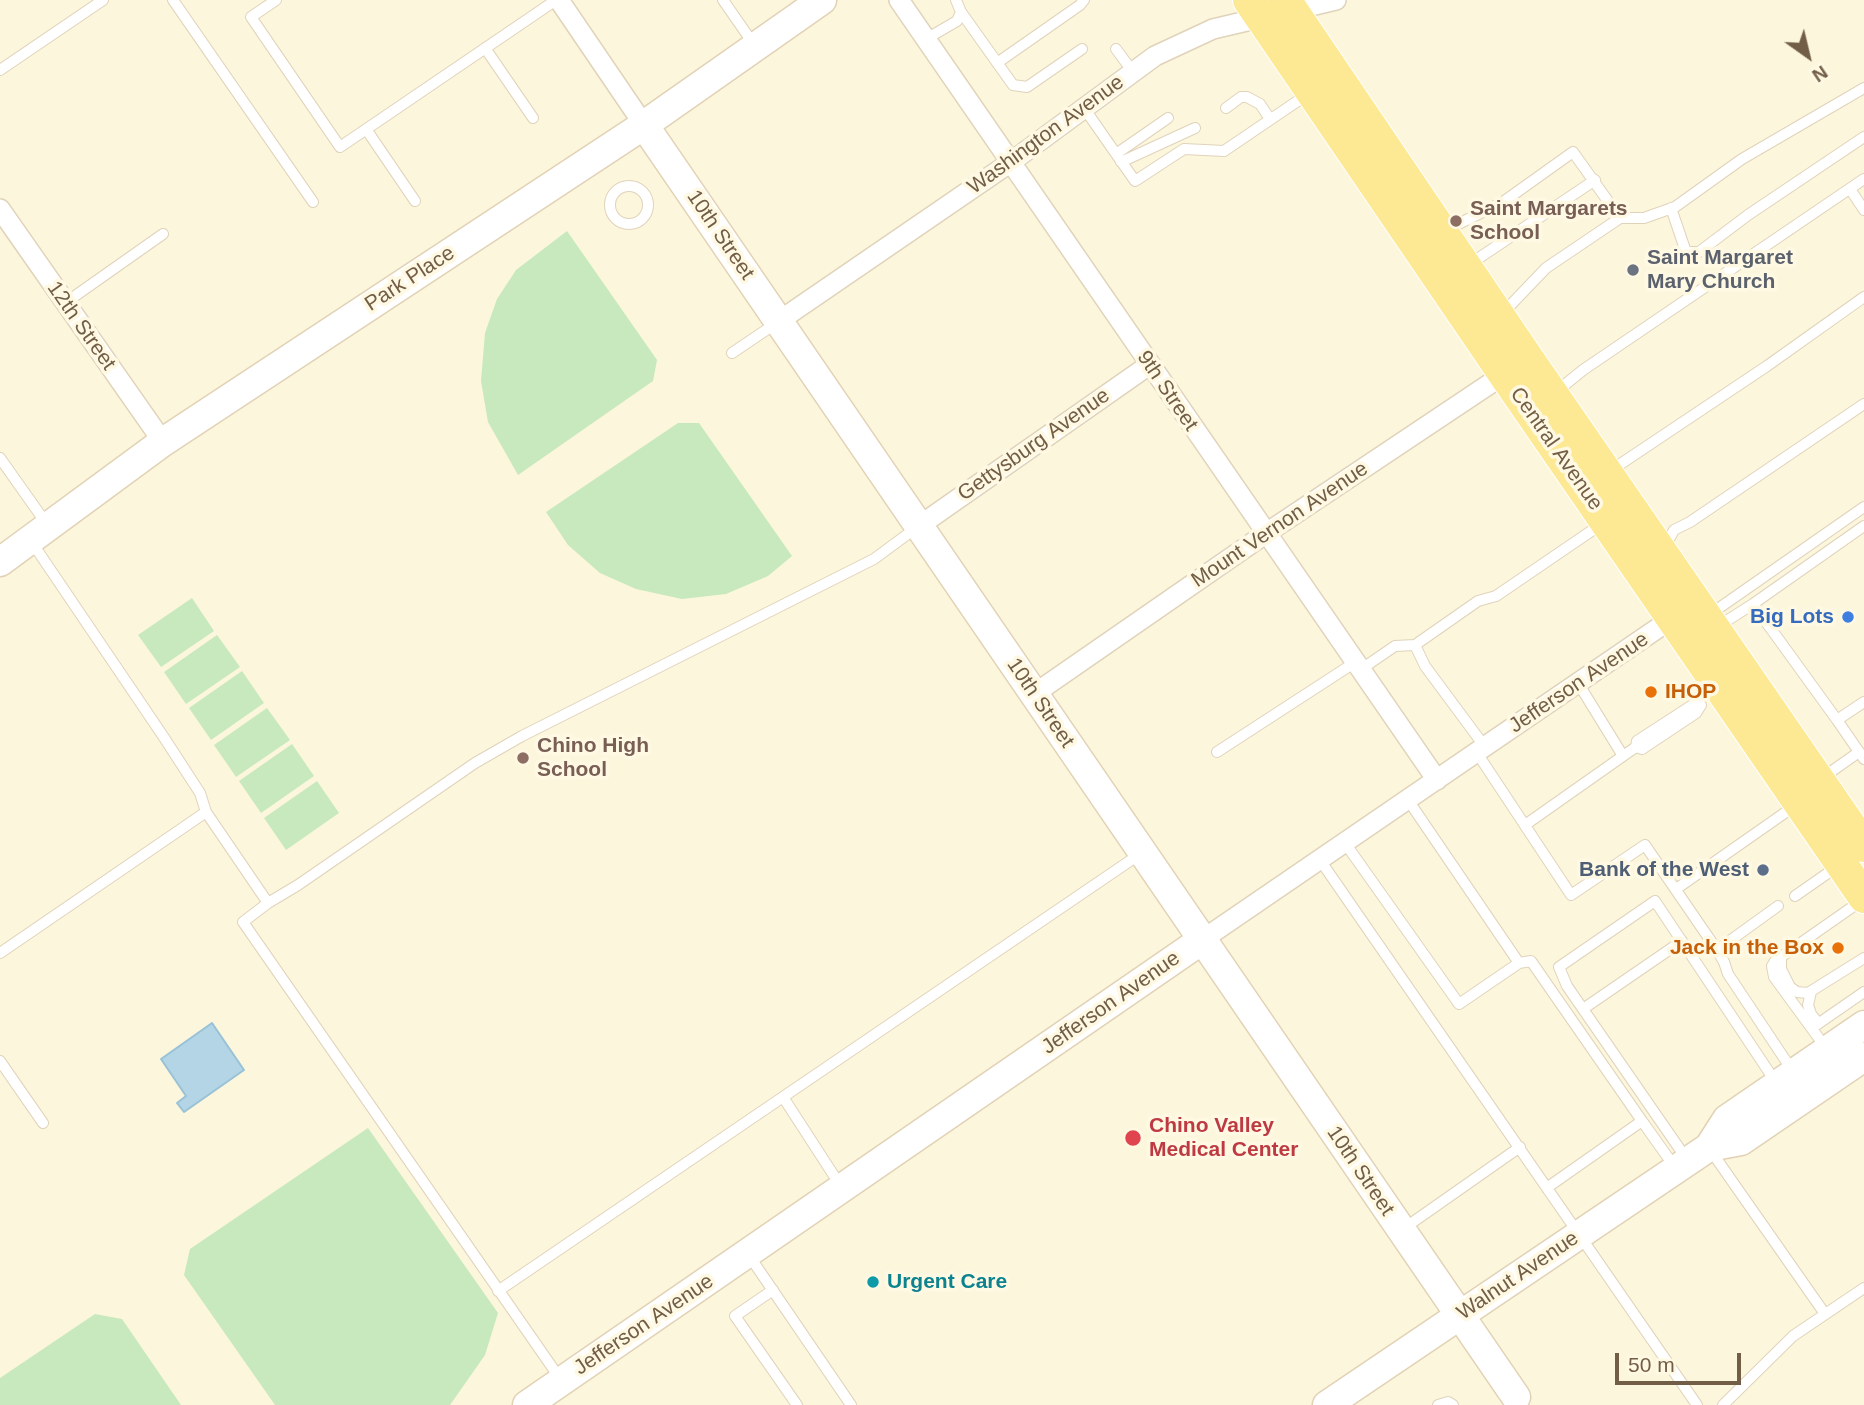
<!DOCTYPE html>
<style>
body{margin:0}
#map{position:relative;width:1864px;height:1405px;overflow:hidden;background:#fcf6dd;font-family:Helvetica,sans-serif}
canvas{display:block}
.north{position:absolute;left:1773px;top:21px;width:70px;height:70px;-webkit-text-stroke:5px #fff9e4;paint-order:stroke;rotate:146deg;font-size:19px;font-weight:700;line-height:28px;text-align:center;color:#725e46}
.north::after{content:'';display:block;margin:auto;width:24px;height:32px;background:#725e46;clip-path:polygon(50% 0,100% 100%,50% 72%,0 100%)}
.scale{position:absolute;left:1615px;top:1353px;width:126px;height:32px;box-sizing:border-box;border:4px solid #725e46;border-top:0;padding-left:9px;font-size:21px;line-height:24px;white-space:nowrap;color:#725e46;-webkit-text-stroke:5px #fff9e4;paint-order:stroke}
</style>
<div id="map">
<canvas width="1864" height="1405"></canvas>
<div class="north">N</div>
<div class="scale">50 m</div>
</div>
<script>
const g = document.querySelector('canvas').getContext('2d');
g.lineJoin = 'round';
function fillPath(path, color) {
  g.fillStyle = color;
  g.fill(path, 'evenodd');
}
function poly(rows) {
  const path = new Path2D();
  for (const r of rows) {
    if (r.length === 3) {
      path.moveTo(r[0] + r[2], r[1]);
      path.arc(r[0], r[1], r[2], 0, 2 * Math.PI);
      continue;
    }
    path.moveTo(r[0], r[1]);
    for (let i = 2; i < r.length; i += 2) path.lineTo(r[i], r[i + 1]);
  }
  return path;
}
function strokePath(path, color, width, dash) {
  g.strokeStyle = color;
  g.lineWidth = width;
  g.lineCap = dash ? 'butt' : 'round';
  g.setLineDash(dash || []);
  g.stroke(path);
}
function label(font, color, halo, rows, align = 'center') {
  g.font = font + ' Helvetica,sans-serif';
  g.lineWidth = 7;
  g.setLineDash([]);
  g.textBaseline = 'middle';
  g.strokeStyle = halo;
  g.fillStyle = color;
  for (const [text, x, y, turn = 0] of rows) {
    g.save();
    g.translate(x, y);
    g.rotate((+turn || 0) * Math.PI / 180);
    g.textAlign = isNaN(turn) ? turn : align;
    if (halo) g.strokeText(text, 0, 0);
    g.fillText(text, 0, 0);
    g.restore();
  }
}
const green = poly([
 [567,231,657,360,653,381,518,475,488,422,481,381,485,333,497,299,516,270],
 [678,423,699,423,792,556,768,576,726,594,682,599,636,589,600,573,568,545,546,512],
 [192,598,214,631,161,667,138,635],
 [217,635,240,667,186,704,164,672],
 [242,671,264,703,211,740,189,708],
 [267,708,290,740,236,777,214,745],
 [292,744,314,776,261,813,239,781],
 [317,781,339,813,286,850,264,818],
 [368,1128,498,1313,485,1355,450,1405,275,1405,184,1275,190,1249],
 [95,1314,122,1319,181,1405,0,1405,0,1378]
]);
const water = poly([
 [212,1023,244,1070,184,1112,177,1103,186,1096,161,1059,212,1023]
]);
const lane = poly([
 [173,0,313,202],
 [276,0,251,17,340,147,556,0],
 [723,0,755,46],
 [961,12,1013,85,1027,87,1082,49],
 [926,39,957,21,961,12,956,0],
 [485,48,533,118],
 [1116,49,1133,72],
 [997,63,1080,5,1084,0],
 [0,70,103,0],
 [1084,108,1135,181,1184,149,1224,151,1308,94],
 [1226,108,1241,97,1247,97,1260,104,1270,119],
 [366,129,415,201],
 [1116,154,1168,118],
 [1121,162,1195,128],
 [629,205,19],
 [1850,189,1864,210],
 [1671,208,1686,252,1699,252,1748,215,1864,137],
 [1446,230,1503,202,1573,152,1620,218],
 [1470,264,1595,180],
 [65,303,163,234],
 [1502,314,1546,268,1620,218,1644,218,1675,207,1742,159,1864,88],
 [732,353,778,322],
 [1557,391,1583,370,1864,179],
 [0,458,46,523],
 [1610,471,1767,366,1864,297],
 [1664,549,1674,530,1690,522,1864,404],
 [1753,604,1864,526],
 [1709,615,1864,507],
 [1717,627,1753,604,1837,720],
 [1415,645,1425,666,1485,747],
 [1360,670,1395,646,1415,645,1478,601,1496,596,1603,523],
 [1864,702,1837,720,1864,759],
 [1217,752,1354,663],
 [1477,753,1571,895,1645,845,1717,950,1724,962,1728,974,1792,1070],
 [1623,756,1636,747,1637,741,1691,706,1701,705,1696,713,1642,749,1636,747],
 [1827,782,1832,771,1859,752],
 [1408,800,1519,963],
 [206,812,268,903],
 [1525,825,1623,756,1578,683],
 [1345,843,1459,1004,1519,963,1531,961,1642,1121],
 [1320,860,1697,1405],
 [1676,889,1796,805],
 [1795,896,1838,866],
 [1717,950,1778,906],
 [0,953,206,812,200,793,163,736,31,541],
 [1781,956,1781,969,1790,987,1797,992,1808,993,1864,958],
 [1811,992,1808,1005,1811,1014,1818,1023],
 [1583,1009,1682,941],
 [1812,1028,1864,992],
 [1826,1048,1774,977,1772,966,1775,961,1861,901],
 [0,1061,43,1123],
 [783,1097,840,1185],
 [1711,1151,1825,1314],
 [1688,1161,1567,986,1559,967,1655,901,1777,1084],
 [1548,1187,1642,1121,1674,1166],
 [1403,1229,1520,1147],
 [748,1254,851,1405],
 [773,1290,735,1316,797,1405],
 [498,1291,1140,854],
 [561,1380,243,922,268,903,298,885,475,763,522,736,874,559,916,528],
 [1438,1405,1448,1402,1453,1405],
 [1723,1405,1793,1336,1864,1288]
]);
const street = poly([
 [559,0,644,125],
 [899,0,1437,780],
 [0,209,163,442],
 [779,321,1011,162,1155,56,1213,29,1336,0],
 [919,526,1149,365],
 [1034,694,1265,534,1512,369],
 [1202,940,1680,613]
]);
const secondary = poly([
 [644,125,1516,1397],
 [0,562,163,442,644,125,822,0],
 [1709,1147,1741,1141,1864,1057],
 [527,1405,1202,940],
 [1327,1405,1709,1147,1727,1119,1864,1025]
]);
const primary = poly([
 [1249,0,1504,374,1864,897],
 [1285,0,1528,359,1864,846]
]);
const markers = [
 [1456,221,7,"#8d6e63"],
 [1633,270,7,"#6b7280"],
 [1848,617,7,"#3f7fe0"],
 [1651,692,7,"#e8710a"],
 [523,758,7,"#8d6e63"],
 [1763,870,7,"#5c6f8a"],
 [1838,948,7,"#e8710a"],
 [1133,1138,9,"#e0444e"],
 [873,1282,7,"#0f9aa8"]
];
const streetNames = [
 ["Washington Avenue",1046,135,-36],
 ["10th Street",720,235,56],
 ["Park Place",410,279,-33],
 ["12th Street",81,326,55],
 ["9th Street",1167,391,56],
 ["Gettysburg Avenue",1034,445,-35],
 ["Central Avenue",1556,449,55],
 ["Mount Vernon Avenue",1280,525,-34],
 ["Jefferson Avenue",1579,683,-34],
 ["10th Street",1040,703,56],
 ["Jefferson Avenue",1111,1003,-35],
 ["10th Street",1360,1171,56],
 ["Walnut Avenue",1518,1276,-34],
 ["Jefferson Avenue",644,1325,-34]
];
const educationNames = [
 ["Saint Margarets",1470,209],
 ["School",1470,233],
 ["Chino High",537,746],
 ["School",537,770]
];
const worshipNames = [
 ["Saint Margaret",1647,258],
 ["Mary Church",1647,282]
];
const shopNames = [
 ["Big Lots",1834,617]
];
const foodNames = [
 ["IHOP",1665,692],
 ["Jack in the Box",1824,948,"right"]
];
const serviceNames = [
 ["Bank of the West",1749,870]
];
const healthNames = [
 ["Chino Valley",1149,1126],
 ["Medical Center",1149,1150]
];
const cultureNames = [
 ["Urgent Care",887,1282]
];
fillPath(green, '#c7e9bd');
fillPath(water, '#b3d5e5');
strokePath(water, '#99c2d7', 2);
strokePath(lane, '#e0d3ba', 12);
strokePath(street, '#e0d3ba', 22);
strokePath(secondary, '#e2d2b5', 31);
strokePath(primary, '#fff', 34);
strokePath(lane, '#fff', 10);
strokePath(street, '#fff', 19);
strokePath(secondary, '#fff', 28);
strokePath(primary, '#fde994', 32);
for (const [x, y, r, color] of markers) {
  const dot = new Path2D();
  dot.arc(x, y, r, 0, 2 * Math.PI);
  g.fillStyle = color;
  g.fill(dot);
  strokePath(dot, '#fff9e4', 2.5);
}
label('21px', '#725e46', '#fff9e4', streetNames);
label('bold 21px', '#785e54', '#fff9e4', educationNames, 'left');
label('bold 21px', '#5b616d', '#fff9e4', worshipNames, 'left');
label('bold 21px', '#366cbe', '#fff9e4', shopNames, 'right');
label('bold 21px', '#c56008', '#fff9e4', foodNames, 'left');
label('bold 21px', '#4e5e75', '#fff9e4', serviceNames, 'right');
label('bold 21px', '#be3a42', '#fff9e4', healthNames, 'left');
label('bold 21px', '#0d838f', '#fff9e4', cultureNames, 'left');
</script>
